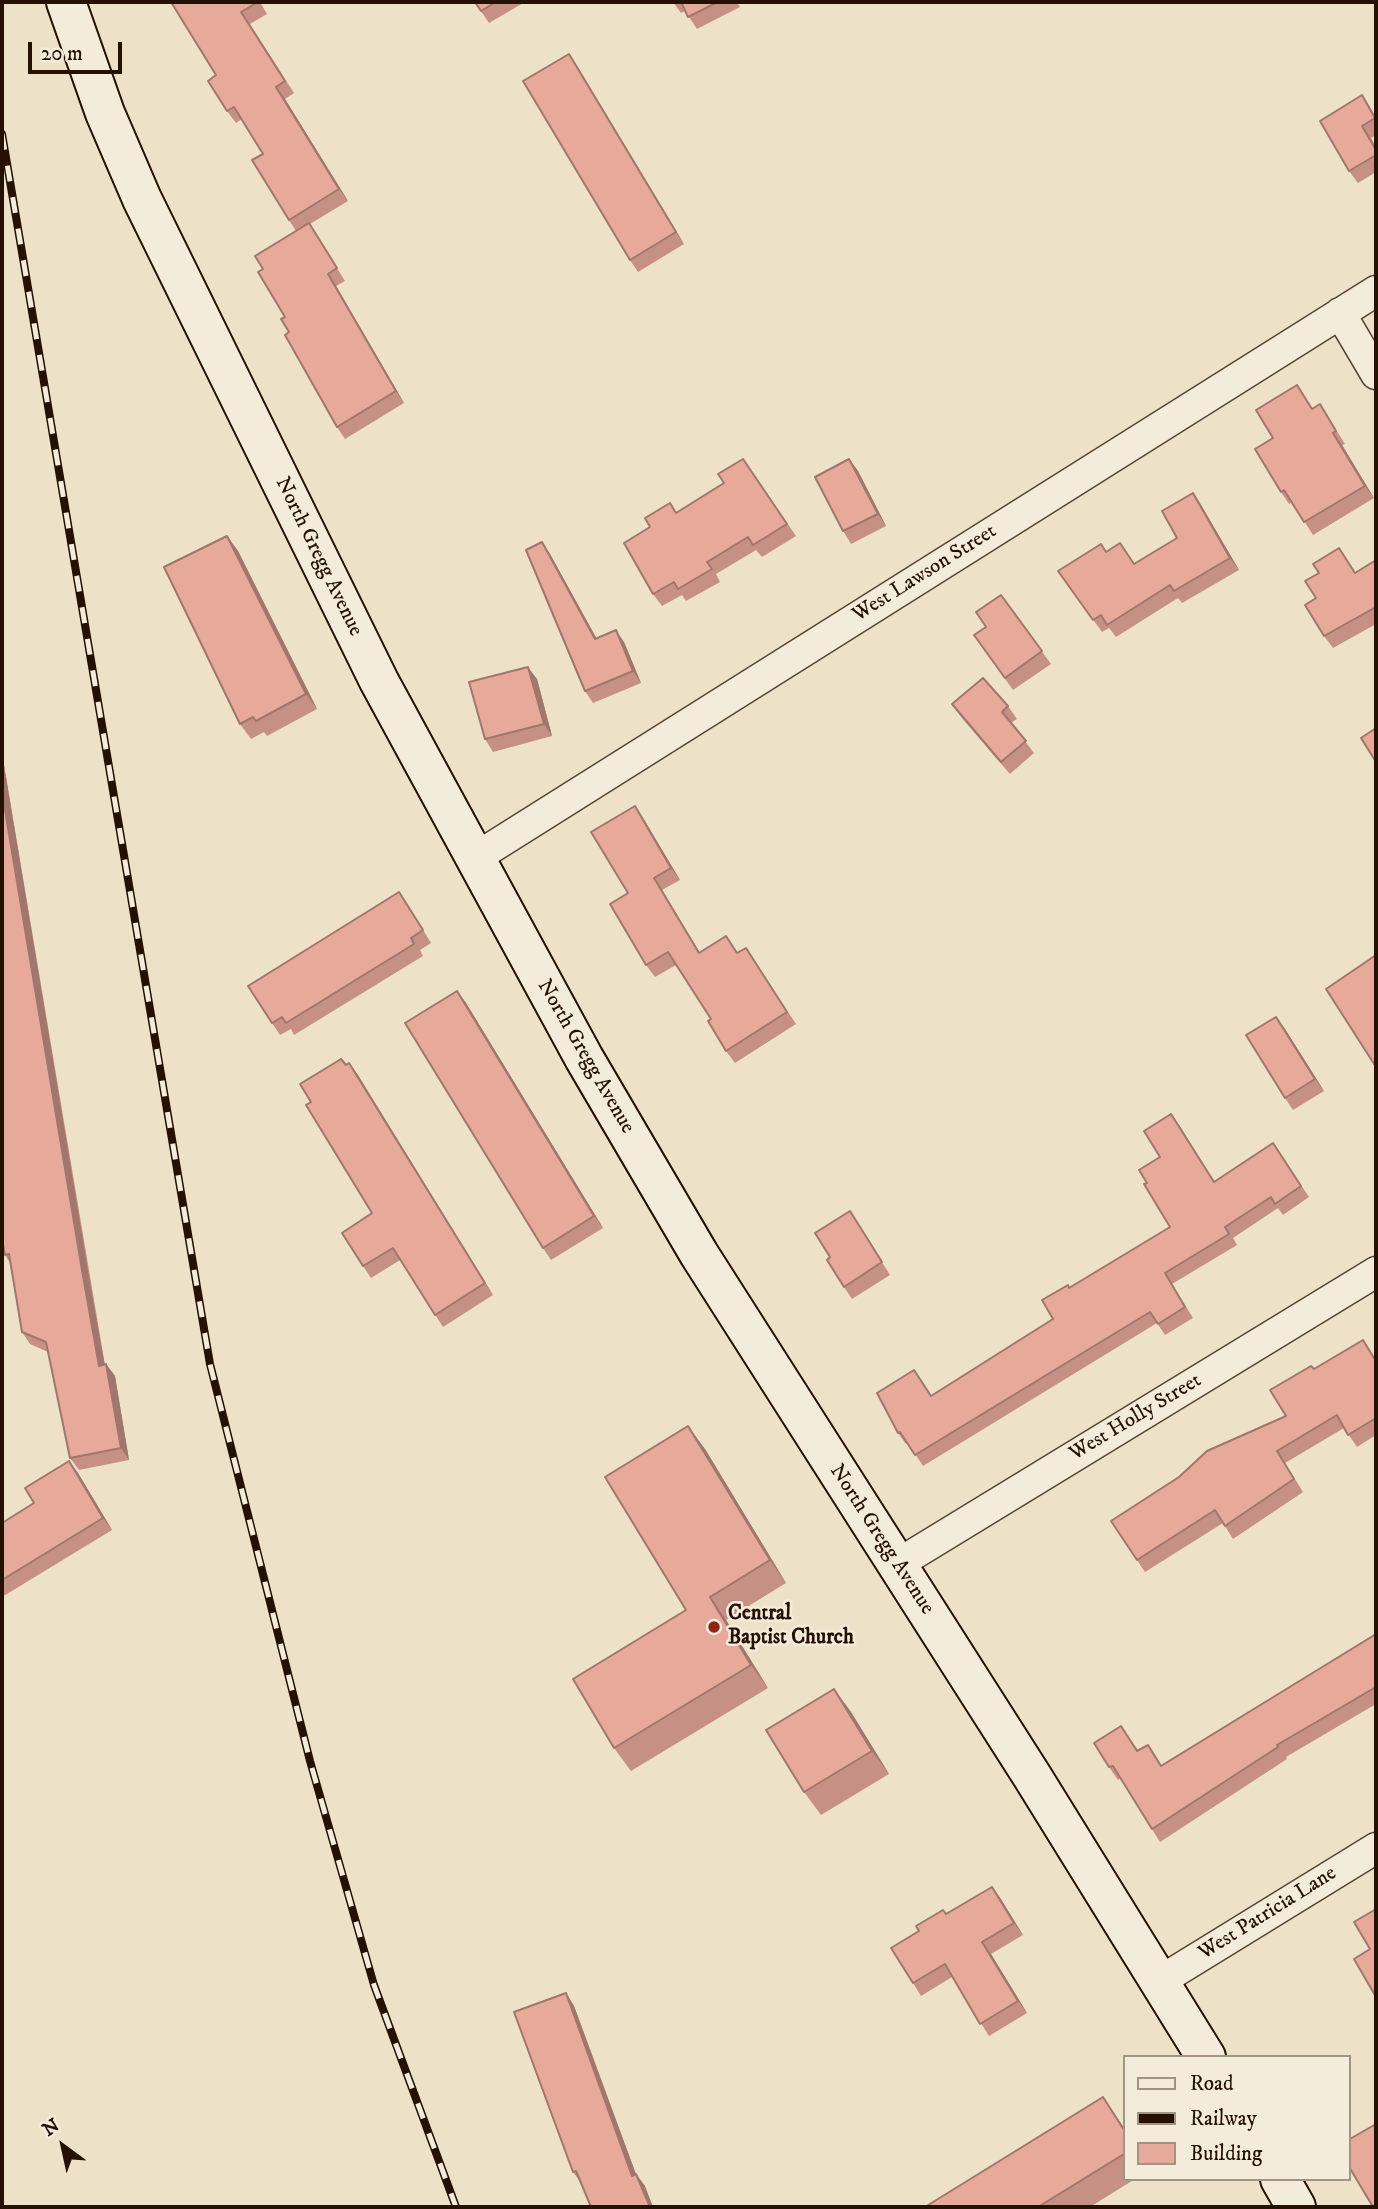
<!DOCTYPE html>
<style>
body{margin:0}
#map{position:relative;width:1378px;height:2209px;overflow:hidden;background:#ede2c8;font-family:"IM FELL DW Pica",serif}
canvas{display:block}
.frame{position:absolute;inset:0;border:4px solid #251101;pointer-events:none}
.legend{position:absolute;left:1123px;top:2055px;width:228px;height:126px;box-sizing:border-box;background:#f3ecdb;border:2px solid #a19484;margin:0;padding:9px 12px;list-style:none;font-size:21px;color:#251101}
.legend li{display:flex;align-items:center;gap:14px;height:35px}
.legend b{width:35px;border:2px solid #a19484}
.north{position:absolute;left:28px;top:2111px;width:70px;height:70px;-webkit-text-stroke:5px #f3ecdb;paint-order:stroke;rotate:327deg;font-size:19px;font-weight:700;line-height:28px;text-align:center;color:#251101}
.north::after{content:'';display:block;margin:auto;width:24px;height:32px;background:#251101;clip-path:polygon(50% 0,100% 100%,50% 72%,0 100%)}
.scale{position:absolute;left:28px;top:42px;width:94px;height:32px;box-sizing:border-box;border:4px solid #251101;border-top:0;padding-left:9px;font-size:21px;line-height:24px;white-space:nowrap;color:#251101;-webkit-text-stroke:5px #f3ecdb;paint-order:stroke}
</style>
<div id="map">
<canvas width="1378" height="2209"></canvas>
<div class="frame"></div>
<ul class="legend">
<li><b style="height:9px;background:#f3ecdb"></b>Road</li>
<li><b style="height:9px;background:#251101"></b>Railway</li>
<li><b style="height:19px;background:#e6a99a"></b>Building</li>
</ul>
<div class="north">N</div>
<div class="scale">20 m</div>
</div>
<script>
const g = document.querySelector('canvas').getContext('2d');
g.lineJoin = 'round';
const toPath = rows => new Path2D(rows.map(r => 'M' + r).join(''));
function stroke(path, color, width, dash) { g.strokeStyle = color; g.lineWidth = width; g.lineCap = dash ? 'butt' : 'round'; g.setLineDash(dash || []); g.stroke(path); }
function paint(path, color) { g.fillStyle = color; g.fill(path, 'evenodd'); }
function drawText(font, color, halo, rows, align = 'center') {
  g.font = font + ' "IM FELL DW Pica",serif'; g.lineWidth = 5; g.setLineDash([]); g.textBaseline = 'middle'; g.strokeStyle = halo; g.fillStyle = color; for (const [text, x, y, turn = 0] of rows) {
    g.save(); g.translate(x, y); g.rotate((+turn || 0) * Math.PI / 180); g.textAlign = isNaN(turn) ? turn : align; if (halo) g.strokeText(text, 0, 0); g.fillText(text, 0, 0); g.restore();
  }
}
const street = toPath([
 [1340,313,1376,374],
 [475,858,1376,291],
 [896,1565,1376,1272],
 [1160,1981,1376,1848]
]);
const secondary = toPath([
 [66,2,105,113,142,199,379,681,584,1058,699,1254,1032,1776,1206,2057],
 [1280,2179,1296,2207]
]);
const rail = toPath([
 [2,134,210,1364,310,1761,374,1985,456,2207]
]);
const wall = toPath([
 [172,2,260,2,267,14,250,24,294,93,285,99,348,201,310,224,345,281,336,286,404,403,345,439,337,427,289,332,285,317,263,269,296,231,289,220,263,154,242,119,236,123,227,111,216,75],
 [475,2,525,2,489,23],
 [673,2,737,2,740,7,697,29,685,11,681,13],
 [577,66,684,244,638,272,630,260],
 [1362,95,1376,117,1376,135,1371,138,1376,147,1376,172,1358,183,1349,171],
 [1297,385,1312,408,1328,417,1345,444,1342,445,1374,498,1313,535,1292,502,1289,504,1281,492,1273,438],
 [743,459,796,536,762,557,756,550,716,574,720,582,686,601,682,595,662,606,653,594,650,527,677,513,724,483],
 [849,459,858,471,886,526,851,544,843,531],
 [1193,493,1201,505,1239,570,1182,603,1178,598,1116,637,1109,628,1102,632,1058,571,1107,552,1134,564,1177,538],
 [227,536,238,551,317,709,267,736,264,732,251,739,240,724],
 [1339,548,1355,573,1376,560,1376,624,1333,648,1324,636,1316,598,1319,573],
 [550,554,596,638,624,642,641,683,593,703,585,691],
 [1001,595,1051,664,1013,690,974,635,986,627],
 [537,679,552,736,493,752,485,739],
 [952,704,1008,706,1017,719,1011,723,1034,753,1010,774,961,717],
 [2,753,105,1365,106,1364,115,1376,129,1460,79,1470,70,1458,48,1352,30,1344,22,1332,10,1263,5,1255,2,1247],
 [635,806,643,818,680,880,662,890,700,953,738,953,746,948,796,1024,735,1063,726,1051,711,1019,676,965,655,977,646,965,628,893],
 [408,905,431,943,420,950,423,956,294,1035,291,1029,280,1035,272,1023],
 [457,991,466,1003,603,1228,551,1260,543,1248],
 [1285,1029,1324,1091,1293,1110,1285,1098],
 [349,1063,493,1295,443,1327,400,1260,371,1278,363,1266,372,1213,311,1102,346,1065],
 [1179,1125,1214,1182,1273,1143,1309,1197,1283,1215,1278,1208,1233,1238,1237,1245,1172,1284,1193,1318,1165,1335,1157,1323,923,1466,908,1443,906,1444,898,1433,914,1370,931,1396,1053,1319,1069,1288,1170,1227,1147,1183],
 [850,1211,890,1275,852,1299,844,1287,830,1257],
 [1375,1357,1376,1357,1376,1435,1357,1447,1344,1428,1285,1463,1303,1492,1233,1539,1223,1523,1145,1572,1137,1560,1286,1416,1314,1369],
 [705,1449,786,1583,726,1620,768,1688,631,1771,614,1748,686,1610],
 [69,1461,78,1473,112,1530,2,1597,2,1523,34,1503],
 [1376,1634,1376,1704,1286,1757,1287,1759,1160,1842,1120,1778,1118,1780,1109,1767,1121,1726,1138,1750,1161,1765],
 [834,1689,851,1712,889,1774,821,1815,804,1792],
 [992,1887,1023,1935,991,1954,1027,2013,989,2036,952,1977,921,1996,913,1983,946,1914],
 [566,1993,574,2006,636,2174,645,2186,582,2184,573,2172],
 [1103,2097,1124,2128,1124,2179,1135,2179,1090,2207,925,2207]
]);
const shadedWall = toPath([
 [569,54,577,66,684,244,676,232],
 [276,87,285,99,348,201,339,189],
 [328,274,336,286,404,403,396,391],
 [1333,433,1342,445,1374,498,1365,486],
 [849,459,858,471,886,526,878,514],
 [1193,493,1201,505,1239,570,1230,558],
 [227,536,238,551,317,709,306,694],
 [542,542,550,554,603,650,595,639],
 [616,630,624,642,641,683,633,671],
 [528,667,537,679,552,736,544,724],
 [2,753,90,1283,107,1378,99,1366,82,1270,2,792],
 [635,806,643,818,680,880,671,868],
 [654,878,662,890,707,965,699,953],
 [457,991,466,1003,603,1228,594,1216],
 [1276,1017,1285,1029,1324,1091,1315,1079],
 [349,1063,358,1075,493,1295,485,1283],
 [1171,1114,1179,1125,1221,1193,1214,1182],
 [106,1364,115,1376,129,1460,121,1448],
 [688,1426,705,1449,786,1583,770,1560],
 [69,1461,78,1473,112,1530,103,1518],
 [710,1597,726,1620,768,1688,751,1665],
 [834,1689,851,1712,889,1774,872,1751],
 [992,1887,1001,1899,1023,1935,1014,1923],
 [982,1942,991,1954,1027,2013,1018,2001],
 [566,1993,574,2006,641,2188,632,2176],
 [1103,2097,1124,2128,1124,2130],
 [636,2174,645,2186,653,2207,650,2207]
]);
const building = toPath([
 [171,2,258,2,241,12,285,81,276,87,339,189,289,220,252,160,263,154,234,107,227,111,208,81,216,75,171,2],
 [475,2,496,2,481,11,475,2],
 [681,2,718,2,688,17,681,2],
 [569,54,676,232,630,260,523,81,569,54],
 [1362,95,1375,118,1362,126,1376,150,1376,155,1349,171,1320,121,1362,95],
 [309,223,337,268,328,274,396,391,337,427,285,335,289,332,281,319,285,317,258,272,263,269,255,256,309,223],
 [1297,385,1312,409,1320,404,1336,431,1333,433,1365,486,1304,522,1284,490,1281,492,1255,449,1273,438,1256,410,1297,385],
 [743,459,787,524,753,545,748,537,707,562,712,569,678,589,674,582,653,594,624,543,650,527,645,518,670,503,676,513,724,483,718,474,743,459],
 [849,459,878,514,843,531,815,477,849,459],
 [1193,493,1230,558,1174,591,1170,585,1107,625,1101,615,1093,620,1058,571,1101,544,1106,552,1120,543,1134,564,1177,538,1162,511,1193,493],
 [227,536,306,694,256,721,253,717,240,724,164,567,227,536],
 [542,542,595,639,616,630,633,671,585,691,526,550,542,542],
 [1339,548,1355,573,1376,560,1376,607,1324,636,1305,605,1316,598,1305,581,1319,573,1313,564,1339,548],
 [1001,595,1042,651,1005,678,974,635,986,627,976,612,1001,595],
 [528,667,544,724,485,739,469,682,528,667],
 [983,678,1008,706,1002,712,1026,741,1001,762,952,704,983,678],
 [1376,728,1376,762,1361,738,1376,728],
 [2,792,82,1270,99,1366,106,1364,121,1448,70,1458,46,1342,22,1332,9,1254,5,1255,2,1239,2,792],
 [635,806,671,868,654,878,699,953,726,936,737,953,746,948,787,1012,726,1051,708,1021,711,1019,668,952,646,965,610,904,628,893,591,832,635,806],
 [399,892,423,930,411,938,414,944,286,1023,282,1017,272,1023,248,986,399,892],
 [1376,955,1376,1067,1326,989,1376,955],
 [457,991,594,1216,543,1248,405,1023,457,991],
 [1276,1017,1315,1079,1285,1098,1246,1035,1276,1017],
 [341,1059,346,1065,349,1063,485,1283,435,1315,393,1248,363,1266,342,1233,372,1213,306,1105,311,1102,300,1084,341,1059],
 [1171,1114,1214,1182,1273,1143,1301,1186,1275,1204,1271,1197,1225,1227,1229,1234,1165,1273,1185,1307,1158,1324,1150,1312,915,1455,900,1432,898,1433,877,1393,914,1370,931,1396,1053,1319,1042,1300,1068,1285,1069,1288,1170,1227,1144,1184,1147,1183,1139,1170,1160,1157,1144,1131,1171,1114],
 [850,1211,882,1262,844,1287,827,1260,830,1257,815,1233,850,1211],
 [1363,1340,1374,1358,1376,1357,1376,1418,1348,1435,1337,1415,1277,1451,1294,1479,1225,1526,1215,1510,1137,1560,1111,1521,1179,1477,1207,1451,1286,1416,1270,1390,1311,1366,1314,1369,1363,1340],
 [688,1426,770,1560,710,1597,751,1665,614,1748,573,1679,686,1610,605,1477,688,1426],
 [69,1461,103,1518,2,1580,2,1523,34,1503,25,1488,69,1461],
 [1376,1634,1376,1687,1277,1745,1278,1747,1152,1829,1113,1766,1109,1767,1094,1743,1121,1726,1137,1751,1148,1745,1161,1766,1376,1634],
 [834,1689,872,1751,804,1792,766,1730,834,1689],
 [992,1887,1014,1923,982,1942,1018,2001,980,2024,945,1964,913,1983,891,1948,919,1931,916,1926,943,1910,946,1914,992,1887],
 [1376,1909,1376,1997,1354,1959,1370,1949,1354,1922,1376,1909],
 [566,1993,632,2176,636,2174,650,2207,591,2207,576,2171,573,2172,514,2012,566,1993],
 [1103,2097,1124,2130,1124,2154,1038,2207,925,2207,1103,2097],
 [1376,2124,1376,2207,1373,2207,1348,2165,1348,2140,1376,2124]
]);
const markers = [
 [714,1627,7,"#8f2418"]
];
const streetNames = [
 ["North Gregg Avenue",318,557,64],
 ["West Lawson Street",925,574,-32],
 ["North Gregg Avenue",585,1057,60],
 ["West Holly Street",1136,1418,-31],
 ["North Gregg Avenue",881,1540,57],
 ["West Patricia Lane",1268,1914,-32]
];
const poiNames = [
 ["Central",728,1615],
 ["Baptist Church",728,1639]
];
stroke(street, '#574533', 33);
stroke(secondary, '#251101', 42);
stroke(street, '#f3ecdb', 30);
stroke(secondary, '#f3ecdb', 38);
stroke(rail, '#251101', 8);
stroke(rail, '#f3ecdb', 5, [16]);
paint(wall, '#c69184');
paint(shadedWall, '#a1766c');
paint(building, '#e6a99a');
stroke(building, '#a1766c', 2);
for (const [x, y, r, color] of markers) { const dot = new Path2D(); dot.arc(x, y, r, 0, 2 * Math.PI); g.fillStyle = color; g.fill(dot); stroke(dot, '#f3ecdb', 2.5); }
drawText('21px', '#251101', '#f3ecdb', streetNames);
drawText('bold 21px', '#251101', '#f3ecdb', poiNames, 'left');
</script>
